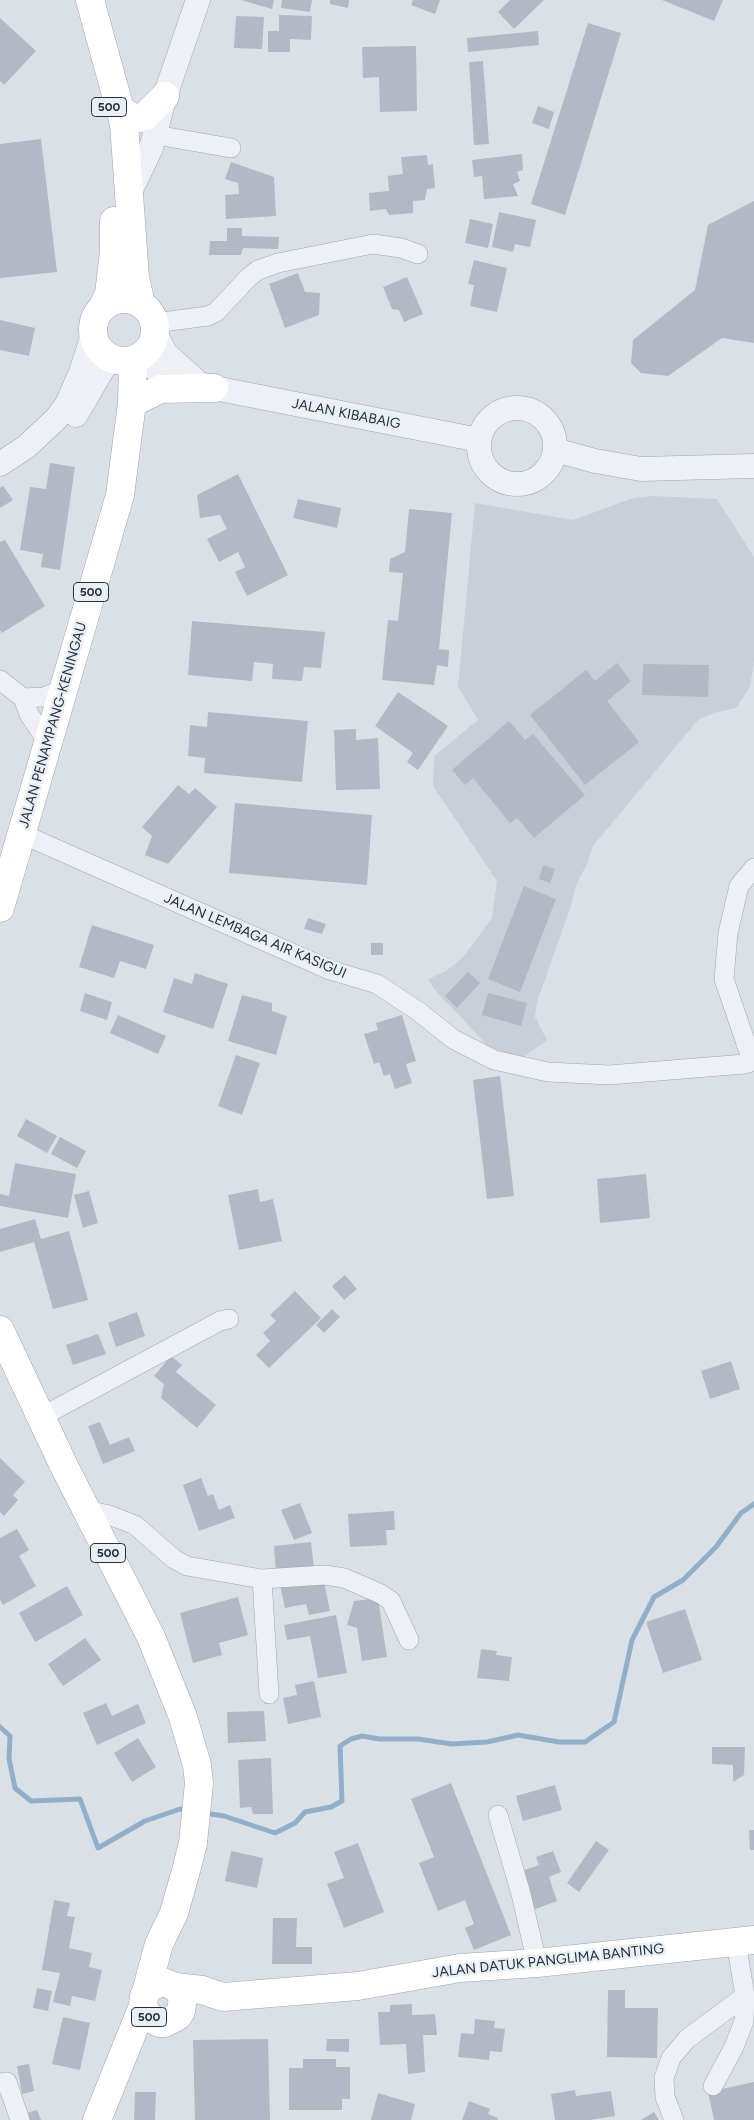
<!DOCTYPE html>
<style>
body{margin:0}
canvas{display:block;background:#dbe0e7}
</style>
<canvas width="754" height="2120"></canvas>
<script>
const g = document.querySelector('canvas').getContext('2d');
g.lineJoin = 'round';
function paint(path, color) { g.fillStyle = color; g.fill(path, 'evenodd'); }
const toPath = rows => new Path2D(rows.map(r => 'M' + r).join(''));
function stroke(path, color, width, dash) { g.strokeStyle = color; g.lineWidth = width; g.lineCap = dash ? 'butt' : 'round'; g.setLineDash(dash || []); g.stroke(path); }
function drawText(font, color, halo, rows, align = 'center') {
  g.font = font + ' Figtree,sans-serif'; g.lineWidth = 5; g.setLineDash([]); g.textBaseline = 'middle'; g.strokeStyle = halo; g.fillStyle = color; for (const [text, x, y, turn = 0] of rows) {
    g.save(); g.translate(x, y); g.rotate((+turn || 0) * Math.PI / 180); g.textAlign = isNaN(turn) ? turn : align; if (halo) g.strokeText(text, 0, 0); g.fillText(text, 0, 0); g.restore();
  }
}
const built = toPath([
 [652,496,717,499,754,557,754,661,750,687,736,708,714,713,698,720,593,846,587,864,576,885,571,906,537,1002,535,1017,547,1040,521,1059,488,1046,434,989,428,979,446,971,463,957,492,918,497,881,433,786,434,756,478,720,458,687,475,503,573,520,633,498]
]);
const stream = toPath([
 [0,1727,10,1736,9,1759,15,1788,31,1801,80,1799,98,1848,145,1821,180,1809,188,1811],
 [204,1813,224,1816,275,1833,295,1823,305,1812,331,1807,342,1801,340,1746,351,1739,362,1736,379,1739,418,1739,452,1744,487,1742,518,1735,559,1742,585,1742,614,1722,632,1640,654,1597,683,1580,716,1547,741,1513,754,1504]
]);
const building = toPath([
 [241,0,274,0,272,9],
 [282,0,312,0,310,12,281,8],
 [330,0,349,0,348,8,330,4],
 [413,0,440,0,435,14,411,5],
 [510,0,544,0,514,29,498,12],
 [662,0,723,0,714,21],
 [279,15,312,16,311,40,290,39,290,52,268,52,268,31,279,31],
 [236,16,264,17,262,49,234,48],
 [0,18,36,51,4,85,0,81],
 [588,23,621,33,565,215,531,204],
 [538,31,539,45,468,52,467,38],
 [416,46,417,111,380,112,379,77,363,78,362,47],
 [483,61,489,144,474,145,469,62],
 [538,106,554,112,549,129,532,123],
 [41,139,57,272,0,278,0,144],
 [522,154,523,170,517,172,520,181,513,184,518,196,484,199,482,176,474,177,472,160],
 [427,155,428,165,433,164,435,188,427,189,425,200,413,201,413,213,389,215,386,209,370,211,369,193,389,191,388,176,403,174,401,157],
 [231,162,274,177,276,216,226,219,225,195,239,194,238,183,225,179],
 [754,201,754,343,722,338,668,376,641,373,631,363,633,340,695,290,708,225],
 [499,212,536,220,530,247,515,244,513,252,492,247],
 [470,219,493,224,488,248,465,243],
 [227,228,242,228,242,236,279,237,278,249,243,248,241,255,209,255,210,241,227,241],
 [474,260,507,268,497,312,470,306,474,285,468,284],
 [298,273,305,292,320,293,319,315,285,328,269,284],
 [407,277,423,314,404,322,399,310,392,309,383,287],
 [0,320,35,328,29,356,0,350],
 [50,463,75,467,60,570,41,567,43,554,20,550,30,487,46,489],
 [238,474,288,575,247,596,235,572,245,567,238,552,219,562,207,539,227,529,220,515,200,518,197,495],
 [3,486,13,500,0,508,0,488],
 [298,499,341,508,337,528,293,518],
 [409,509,452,513,439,649,449,650,448,667,437,665,434,685,382,680,388,620,398,621,403,573,389,572,390,559,405,552],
 [5,540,45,606,2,633,0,630,0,542],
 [192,621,325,632,321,668,304,667,302,681,272,679,273,664,254,662,252,681,188,675],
 [617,663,631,681,607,701,639,742,585,785,530,715,586,670,595,681],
 [643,664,709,665,708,697,642,695],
 [398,692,448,726,418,770,407,762,413,753,375,726],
 [208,712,308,721,302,782,204,773,205,758,188,756,190,725,207,727],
 [509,721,525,740,533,734,585,795,534,838,517,818,510,823,473,778,465,785,452,770],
 [356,729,356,740,378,738,380,789,336,790,334,730],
 [178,785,189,794,195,788,217,807,168,864,145,855,152,836,142,827],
 [235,803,372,815,367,885,229,873],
 [543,865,555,869,550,883,539,879],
 [524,886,556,899,520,992,488,979],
 [308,918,326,924,322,934,304,929],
 [92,925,154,945,146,969,120,961,114,978,79,967],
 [371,943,383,943,383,955,371,955],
 [468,972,480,983,457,1008,445,996],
 [195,973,228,984,213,1029,163,1012,174,978,192,984],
 [85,993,112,1002,107,1020,80,1011],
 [488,993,527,1003,521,1026,482,1015],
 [242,995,272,1003,272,1011,287,1016,276,1055,228,1041],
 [118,1015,166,1036,158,1054,110,1033],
 [402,1015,416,1061,406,1064,412,1083,395,1089,390,1074,384,1076,379,1062,374,1064,364,1034,378,1030,376,1023],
 [236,1055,260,1063,242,1115,218,1106],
 [500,1076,514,1196,487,1199,473,1080],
 [26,1119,57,1136,47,1153,17,1136],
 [60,1137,86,1151,77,1168,51,1154],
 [15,1163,76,1174,68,1218,0,1206,0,1194,9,1196],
 [646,1174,650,1218,600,1223,597,1179],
 [258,1189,260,1202,273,1199,282,1241,239,1250,228,1195],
 [89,1191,98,1223,83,1228,74,1195],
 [35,1219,41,1239,69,1231,88,1300,53,1309,34,1242,0,1252,0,1229],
 [345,1275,357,1289,344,1300,332,1286],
 [295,1291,321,1318,269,1368,256,1355,270,1341,263,1333,276,1321,270,1315],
 [332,1309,340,1317,324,1333,316,1325],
 [137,1312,145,1336,116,1347,108,1323],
 [98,1334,106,1354,73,1365,66,1345],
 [171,1356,182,1365,176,1372,216,1405,197,1428,161,1398,164,1384,154,1376],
 [731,1361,740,1389,710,1399,701,1371],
 [100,1422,110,1445,129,1437,135,1451,103,1464,88,1426],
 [0,1458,25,1482,13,1495,18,1500,4,1516,0,1512],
 [201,1478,208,1496,213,1494,219,1510,230,1505,235,1518,199,1531,183,1485],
 [300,1503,312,1533,294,1540,281,1510],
 [394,1511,395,1530,386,1530,387,1545,350,1547,348,1514],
 [17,1529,29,1550,19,1556,36,1586,3,1605,0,1600,0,1538],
 [311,1542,314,1568,276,1572,274,1546],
 [323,1576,330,1611,309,1615,306,1604,285,1608,280,1585],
 [67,1586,83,1615,35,1642,19,1613],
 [238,1597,248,1635,219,1643,222,1655,193,1663,180,1613],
 [378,1598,387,1657,362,1661,357,1628,347,1625,354,1601],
 [685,1609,702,1660,663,1673,646,1622],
 [336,1615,347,1673,318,1678,310,1636,287,1640,284,1625],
 [85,1638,101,1660,63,1686,48,1664],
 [481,1649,497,1651,496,1655,512,1657,509,1681,477,1678],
 [314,1681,321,1717,288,1724,283,1698,297,1695,295,1685],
 [106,1703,112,1716,138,1704,146,1723,97,1745,83,1713],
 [264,1711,266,1741,228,1743,227,1712],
 [138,1738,156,1767,132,1782,114,1753],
 [712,1747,745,1747,744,1775,733,1782,733,1765,712,1764],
 [271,1758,273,1814,253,1814,251,1807,240,1808,238,1760],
 [451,1783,511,1935,474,1950,465,1928,474,1924,465,1900,438,1911,419,1863,434,1857,411,1799],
 [555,1785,562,1810,523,1821,516,1796],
 [749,1830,754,1830,754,1850,750,1850],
 [596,1841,609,1850,579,1892,567,1883],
 [358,1843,384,1912,344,1928,327,1884,344,1878,334,1852],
 [231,1851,263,1858,257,1888,225,1881],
 [553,1851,561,1872,549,1877,557,1901,530,1911,516,1873,539,1865,536,1857],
 [54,1900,70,1903,67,1916,75,1917,69,1948,92,1953,89,1967,102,1970,95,2001,72,1996,70,2006,53,2002,60,1973,42,1970],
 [273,1918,297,1918,296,1947,312,1947,312,1964,272,1964],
 [37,1988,52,1991,48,2011,33,2008],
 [608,1990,625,1990,625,2008,658,2008,657,2058,607,2057],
 [412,2004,412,2015,435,2014,437,2035,423,2035,425,2072,408,2074,406,2044,380,2045,378,2012,390,2012,390,2005],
 [63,2017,90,2023,80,2070,52,2064],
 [475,2019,495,2021,494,2028,505,2029,502,2052,490,2051,489,2060,458,2057,461,2033,474,2034],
 [268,2039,270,2120,195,2120,193,2040],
 [327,2039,349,2039,349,2052,326,2051],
 [303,2059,336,2059,336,2067,350,2067,350,2099,342,2099,342,2110,289,2110,289,2068,303,2068],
 [29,2064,34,2091,22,2094,17,2066],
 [754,2082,754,2120,714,2120,708,2092],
 [575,2090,576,2096,611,2091,615,2116,590,2120,555,2120,551,2094],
 [135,2092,156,2092,155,2120,134,2120],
 [378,2093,415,2104,411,2120,371,2120],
 [469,2101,490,2109,488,2114,498,2118,497,2120,462,2120],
 [37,2110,41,2120,30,2120,27,2113],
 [654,2112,659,2120,641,2120]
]);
const minor = toPath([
 [156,135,231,148],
 [155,323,208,316,216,312,249,277,258,270,278,263,373,244,401,248,418,254],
 [0,680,23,698,44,697,63,689],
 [23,698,29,714,48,743],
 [22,834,330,970,377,984,418,1011,453,1039,494,1060,548,1072,609,1075,745,1064,754,1061],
 [752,1061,724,979,728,933,739,886,754,868],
 [41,1417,220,1321,229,1319],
 [87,1510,109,1515,135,1525,174,1559,187,1566,262,1579,325,1575,344,1578,381,1594,391,1601,409,1640],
 [262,1579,269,1694],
 [498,1815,521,1894,537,1963],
 [0,2083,7,2082,20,2120],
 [713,2086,734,2047,744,2021,745,1996,736,1942],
 [674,2120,665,2097,664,2078,671,2058,687,2039,745,1996]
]);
const tertiary = toPath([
 [128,196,151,148,165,96,198,0],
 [155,332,165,353,194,379],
 [139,358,160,372,214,388,479,440],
 '479 446a38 38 0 1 1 76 0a38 38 0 1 1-76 0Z',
 [76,415,109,358],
 [555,450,595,461,641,469,754,466],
 [0,464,26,447,56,419,67,404,81,372,93,335]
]);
const primary = toPath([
 [90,0,124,124,135,278,141,304],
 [121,110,133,118,140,118,145,116,165,96],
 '93 330a31 31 0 1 1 62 0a31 31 0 1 1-62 0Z',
 [102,308,109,294,114,252,114,221],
 [132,403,160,389,214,388],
 [0,908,120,495,132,403,133,361],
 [0,1330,64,1466,151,1637,183,1717,197,1765,199,1783,193,1843,187,1867,174,1913,159,1944,146,1992],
 [176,1987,183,1998,181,2011,178,2016,165,2023,159,2023,149,2017,143,2006,144,1996,150,1987,163,1982,176,1987,202,1990,223,1997,358,1986,460,1968,537,1963,754,1940],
 [97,2120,143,2006]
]);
const shields = [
 [109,107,35],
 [91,592,35],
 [108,1553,35],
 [149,2017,35]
];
const shieldNames = [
 ["500",109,107],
 ["500",91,592],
 ["500",108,1553],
 ["500",149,2017]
];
const streetNames = [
 ["JALAN KIBABAIG",346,414,11],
 ["JALAN PENAMPANG-KENINGAU",53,725,-74],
 ["JALAN LEMBAGA AIR KASIGUI",255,936,23],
 ["JALAN DATUK PANGLIMA BANTING",548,1961,-6]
];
paint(built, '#c9cfd9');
stroke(stream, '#92afca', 5);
paint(building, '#b2b9c4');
stroke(minor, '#a0a7b1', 20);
stroke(tertiary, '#a0a7b1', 25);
stroke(primary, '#99a4b3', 29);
stroke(minor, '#eef0f5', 19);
stroke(tertiary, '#eef0f5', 24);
stroke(primary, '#fff', 28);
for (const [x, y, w] of shields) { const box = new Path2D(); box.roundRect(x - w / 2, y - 9.5, w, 19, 4); g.fillStyle = '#eaeff4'; g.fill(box); stroke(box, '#242e3e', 1); }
drawText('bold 12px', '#242e3e', null, shieldNames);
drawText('14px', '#242e3e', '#eaeff4', streetNames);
</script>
